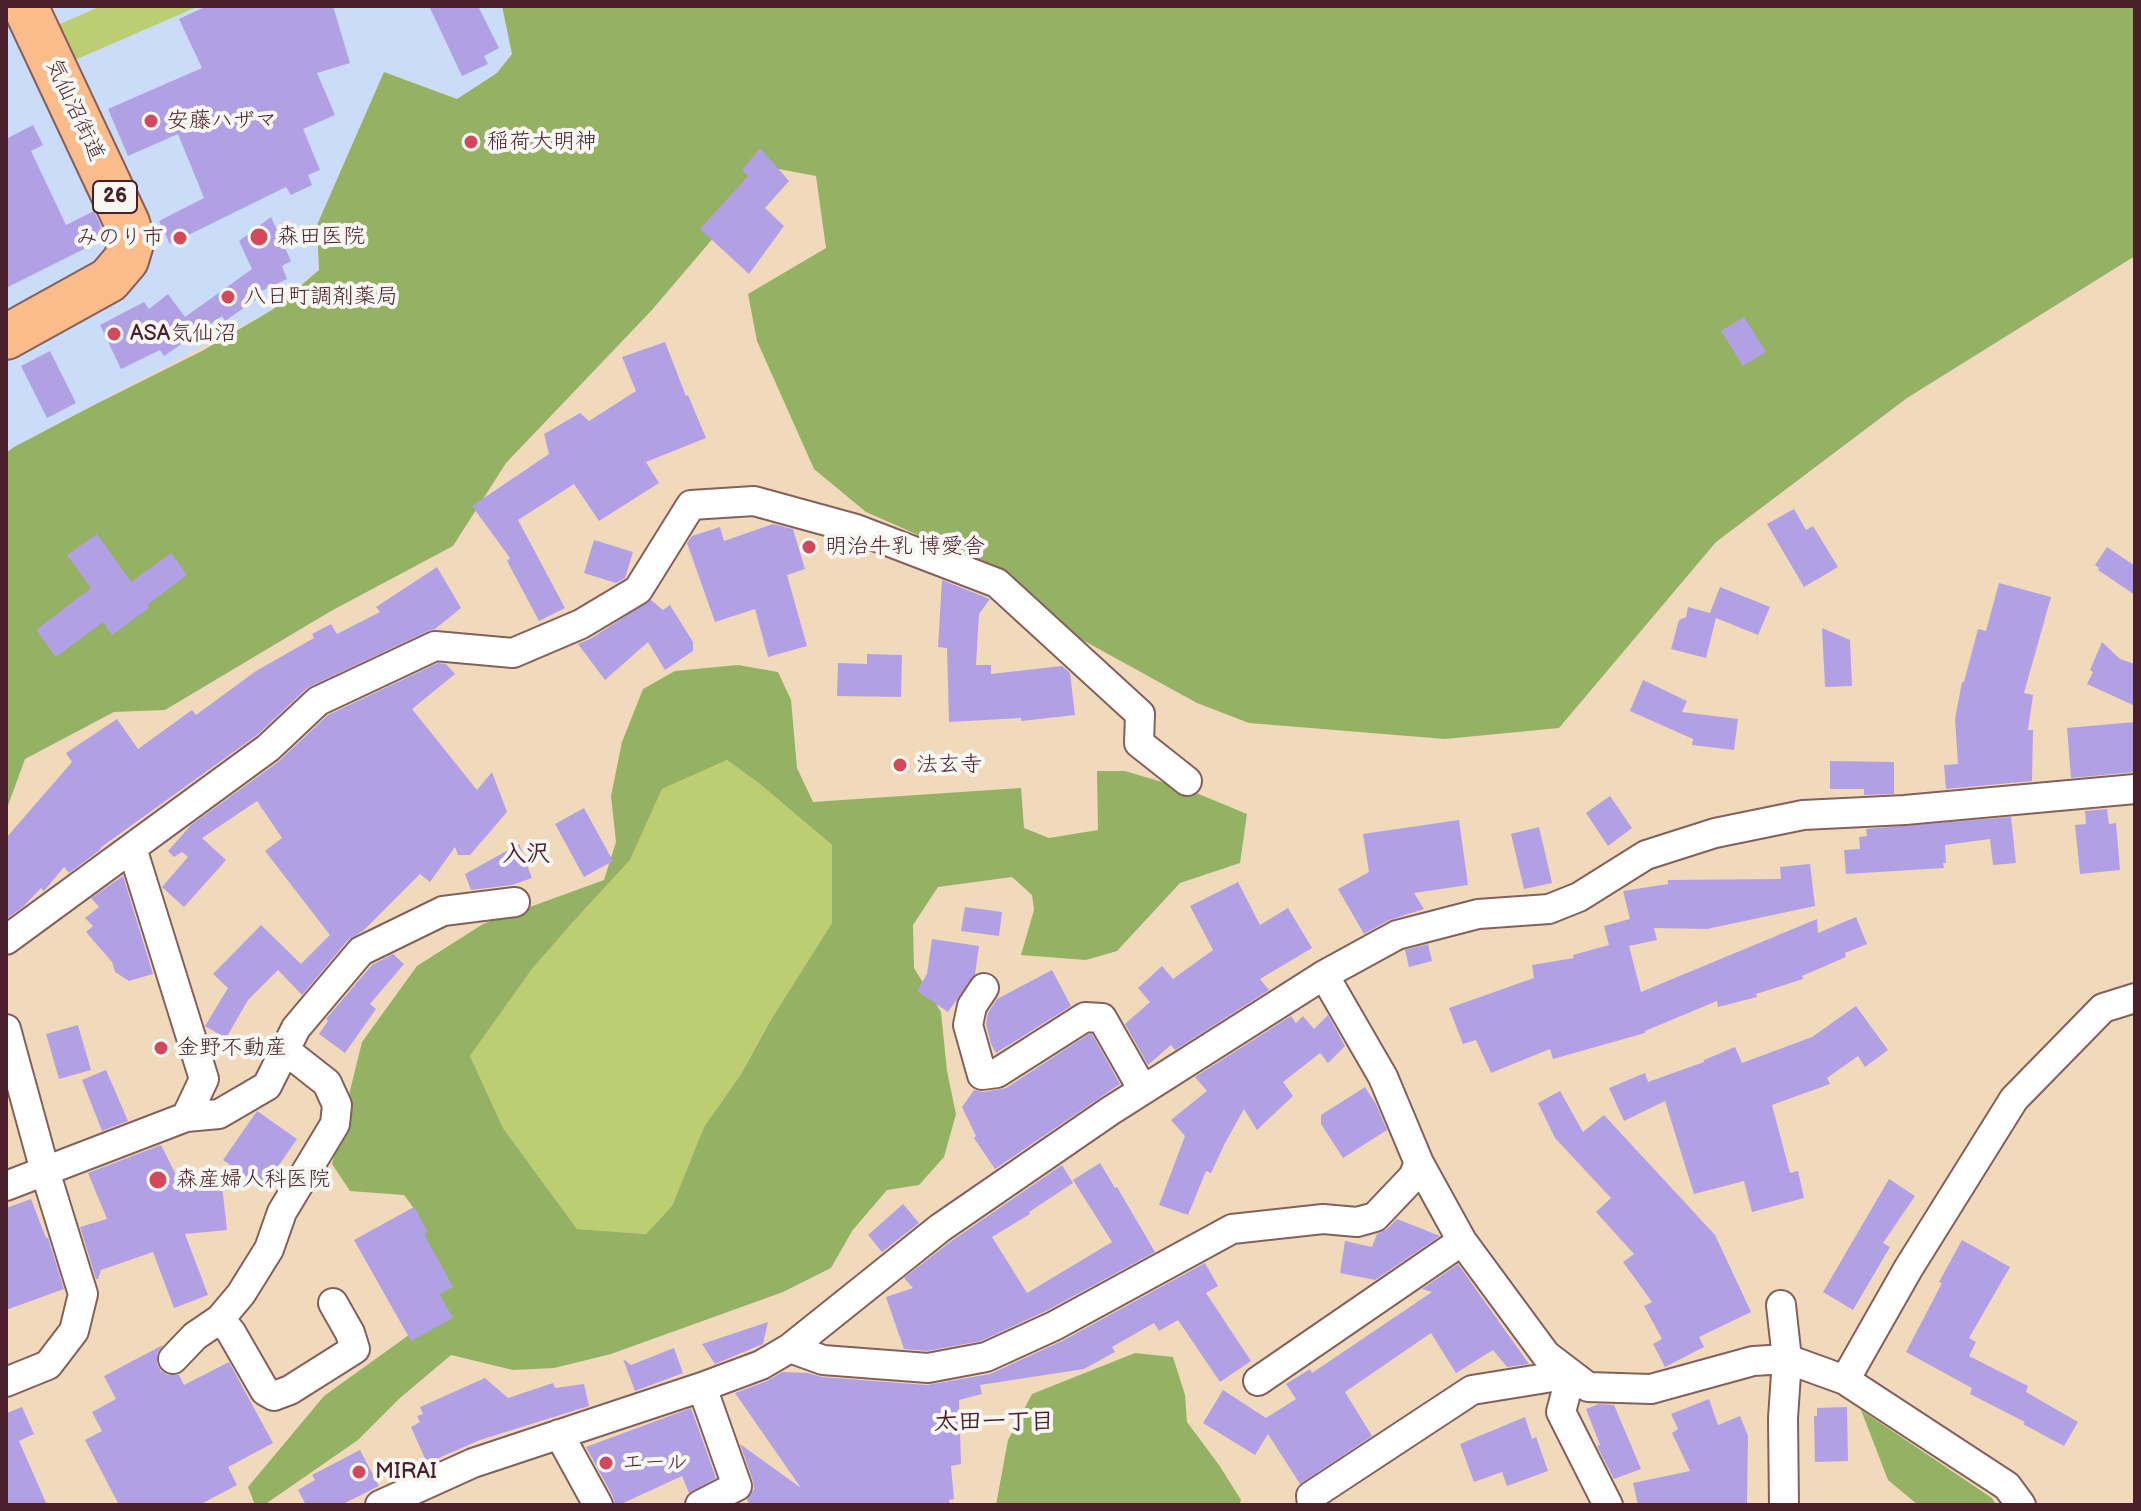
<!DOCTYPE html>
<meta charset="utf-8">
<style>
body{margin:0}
#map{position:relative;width:2141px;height:1511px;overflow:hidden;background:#f1dabb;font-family:"Balsamiq Sans",sans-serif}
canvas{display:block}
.frame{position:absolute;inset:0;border:8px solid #4a1f2b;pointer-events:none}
</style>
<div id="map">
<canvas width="2141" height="1511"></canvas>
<div class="frame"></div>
</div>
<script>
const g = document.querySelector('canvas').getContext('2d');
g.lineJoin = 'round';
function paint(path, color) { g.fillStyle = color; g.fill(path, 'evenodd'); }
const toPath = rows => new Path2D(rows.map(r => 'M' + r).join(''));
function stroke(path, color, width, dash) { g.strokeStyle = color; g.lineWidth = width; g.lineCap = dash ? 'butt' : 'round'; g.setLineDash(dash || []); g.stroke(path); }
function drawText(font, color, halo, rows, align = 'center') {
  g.font = font + ' "Balsamiq Sans","Klee One",sans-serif'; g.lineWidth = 8; g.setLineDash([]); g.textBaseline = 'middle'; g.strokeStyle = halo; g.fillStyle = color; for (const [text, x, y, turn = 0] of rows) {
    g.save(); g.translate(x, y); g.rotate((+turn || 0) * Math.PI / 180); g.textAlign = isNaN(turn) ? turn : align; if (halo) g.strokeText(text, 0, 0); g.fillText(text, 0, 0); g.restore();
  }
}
const built = toPath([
 [6,6,502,6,512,54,497,73,457,99,384,73,317,225,319,269,272,310,14,447,6,453]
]);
const green = toPath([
 [101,6,199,6,75,60,58,25],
 [727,760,760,784,832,845,832,923,772,1018,741,1074,704,1127,672,1206,646,1234,577,1229,503,1128,470,1056,532,969,573,922,630,860,662,789]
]);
const forest = toPath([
 [502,6,2135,6,2135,256,1907,398,1716,542,1559,728,1445,739,1249,723,1197,703,1068,632,959,553,866,512,814,469,757,341,748,294,826,248,816,176,773,168,651,311,506,463,453,546,331,611,165,710,114,712,25,759,6,811,6,453,14,447,96,404,202,351,272,310,319,270,317,225,384,72,457,99,497,73,512,54],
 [738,665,778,672,791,700,797,768,813,802,1021,788,1024,828,1049,838,1098,830,1097,771,1125,771,1189,790,1247,814,1240,863,1180,883,1117,951,1086,960,1021,955,1034,910,1032,895,1012,877,938,887,913,925,914,968,941,1012,947,1071,956,1114,944,1157,919,1185,887,1190,852,1231,831,1268,783,1292,611,1354,554,1368,513,1370,451,1355,400,1398,358,1440,264,1505,255,1505,248,1487,324,1396,420,1327,437,1278,418,1214,404,1195,350,1191,332,1164,362,1042,417,966,483,924,604,880,616,842,611,796,622,742,643,689,675,671],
 [727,760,760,784,832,845,832,923,772,1018,741,1074,704,1127,672,1206,646,1234,577,1229,503,1128,470,1056,532,969,573,922,630,860,662,789],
 [1135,1353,1173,1357,1185,1395,1187,1422,1219,1465,1241,1500,1239,1505,996,1505,1008,1440,1032,1394],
 [1861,1410,1992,1498,1996,1505,1918,1505,1888,1480]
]);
const building = toPath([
 [207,6,333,6,350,63,317,73,335,115,303,129,320,170,308,175,312,185,291,195,286,187,170,244,159,221,204,198,178,134,128,156,108,109,202,68,179,19],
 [429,6,478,6,499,48,484,56,488,64,462,76],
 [33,125,43,145,31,151,66,225,94,211,102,229,94,244,6,288,6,139],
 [760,148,789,181,765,208,784,226,749,274,700,229,748,176,742,170],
 [271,217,291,261,282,266,287,279,255,294,258,298,225,321,222,316,164,356,160,350,121,369,100,325,144,302,149,309,168,294,185,317,252,269,239,241],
 [1744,317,1766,352,1743,366,1721,331],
 [665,342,686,396,688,395,706,438,646,462,659,483,599,521,574,484,518,520,565,608,539,621,507,561,510,558,472,506,549,454,544,434,580,413,589,421,636,391,622,357],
 [50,351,76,403,47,418,21,366],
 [1794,509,1806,530,1813,526,1838,567,1804,587,1767,524],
 [773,524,793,529,805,569,787,575,807,646,768,657,755,609,715,622,687,543,692,536,720,527,724,541],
 [97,534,131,582,171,553,187,575,147,605,149,608,112,635,103,622,56,657,36,630,91,588,67,555],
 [594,540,633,552,625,578,616,583,584,573],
 [2107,547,2135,566,2135,595,2098,570,2099,568,2095,565],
 [437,567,461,608,435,629,428,631,307,688,257,735,100,848,101,849,69,873,64,867,44,891,41,888,23,907,6,919,6,838,72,762,66,753,117,719,138,749,192,710,196,715,256,671,314,638,312,634,331,624,337,634,380,612,376,607],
 [942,580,990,599,979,614,976,665,991,665,991,674,1062,666,1070,673,1075,715,1021,721,1021,718,949,722,947,648,938,647],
 [1999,583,2051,597,2024,693,2033,695,2028,730,2033,730,2032,781,1946,789,1944,765,1958,764,1955,719,1962,682,1964,682,1978,629,1986,631],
 [1720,587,1770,607,1758,635,1716,618,1706,658,1671,649,1679,620,1686,617,1688,607,1710,613],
 [651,600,663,610,670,605,693,642,693,651,665,670,648,642,605,680,578,644,590,639],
 [1822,628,1850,640,1852,686,1825,687],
 [2102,642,2120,659,2135,664,2135,706,2087,684,2093,672,2090,670],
 [867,654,902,655,901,697,837,696,838,663,867,664],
 [438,663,446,664,455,674,412,709,477,790,492,772,507,812,470,855,458,855,455,847,430,882,420,874,364,930,348,940,302,995,278,970,248,1000,226,1038,205,1026,228,988,213,974,261,925,301,964,330,935,265,851,282,838,257,801,202,838,226,860,184,907,162,887,188,857,182,852,174,857,168,851,191,825,278,762,328,715],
 [1643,680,1687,701,1682,712,1738,719,1734,750,1692,745,1693,739,1630,711],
 [2135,722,2135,772,2071,778,2067,728],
 [1830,761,1894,762,1894,794,1864,795,1864,789,1830,789],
 [1610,796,1632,828,1608,846,1586,813],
 [584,808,613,861,584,877,555,824],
 [2107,809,2109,824,2116,823,2120,870,2080,874,2075,825,2086,824,2085,811],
 [2011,817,2016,863,1993,865,1990,839,1945,845,1946,863,1943,863,1944,868,1846,874,1844,850,1860,849,1859,837,1867,836,1866,829],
 [1459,820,1468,885,1414,893,1424,909,1389,920,1364,934,1338,889,1369,872,1363,834],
 [1539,827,1552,883,1524,889,1511,834],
 [519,844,532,878,512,885,471,890,465,874],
 [1810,864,1815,906,1707,929,1654,928,1657,940,1629,946,1641,992,1817,919,1818,933,1856,917,1867,944,1845,953,1846,957,1802,976,1803,979,1756,994,1757,997,1718,1007,1717,1001,1645,1031,1645,1033,1553,1059,1550,1049,1491,1073,1476,1040,1463,1044,1449,1008,1534,978,1532,965,1574,958,1573,955,1609,945,1604,926,1630,919,1623,891,1668,884,1668,880,1781,879,1780,867],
 [123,876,153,974,129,981,115,972,112,962,86,932,93,926,85,918,99,907,91,898],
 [1238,882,1260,925,1288,908,1312,948,1260,979,1269,990,1175,1050,1171,1045,1148,1065,1125,1024,1150,1002,1138,988,1162,966,1173,979,1213,950,1190,906],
 [965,907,1002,912,999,936,961,931],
 [932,939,979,946,975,974,948,1012,917,991,927,974],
 [1428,944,1432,961,1409,967,1405,950],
 [393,954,404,964,370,1004,376,1009,345,1053,319,1034,328,1021,326,1019,372,965],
 [1052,970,1071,1006,996,1053,991,1044,986,1024,988,1013,997,999],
 [1856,1006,1888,1050,1865,1067,1858,1056,1827,1078,1830,1084,1772,1105,1790,1173,1798,1171,1804,1198,1752,1212,1744,1181,1694,1194,1665,1101,1624,1121,1609,1088,1645,1073,1648,1082,1704,1062,1704,1060,1735,1047,1742,1063,1812,1037],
 [1328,1015,1345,1046,1328,1063,1320,1053,1283,1082,1293,1096,1257,1130,1244,1109,1225,1143,1211,1173,1206,1171,1188,1215,1159,1205,1185,1136,1171,1120,1207,1091,1195,1077,1291,1016,1296,1023,1303,1016,1314,1029],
 [78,1025,91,1070,59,1079,46,1034],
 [1089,1034,1092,1034,1120,1084,995,1169,974,1138,976,1136,962,1107,974,1090,984,1092,1006,1088],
 [106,1070,128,1121,102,1131,82,1080],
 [1365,1087,1376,1104,1387,1130,1343,1158,1321,1124,1321,1115],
 [1560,1091,1583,1132,1604,1115,1715,1235,1751,1312,1699,1337,1704,1347,1665,1367,1653,1344,1662,1339,1644,1306,1652,1302,1623,1262,1634,1254,1596,1212,1611,1198,1555,1138,1538,1103],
 [257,1111,297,1139,263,1188,223,1160],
 [161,1145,179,1181,221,1177,227,1230,185,1234,208,1295,174,1308,153,1252,101,1270,98,1279,96,1279,80,1227,107,1219,88,1173],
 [1100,1163,1115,1188,1117,1187,1155,1252,1046,1311,981,1341,927,1351,904,1349,886,1297,913,1288,904,1278,950,1242,1062,1165,1073,1183,1029,1212,1030,1214,992,1237,1027,1293,1112,1242,1073,1180],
 [1889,1179,1915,1196,1883,1243,1890,1247,1853,1310,1823,1292],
 [31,1199,46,1238,48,1238,64,1289,6,1310,6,1208],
 [903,1204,919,1223,882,1252,868,1235],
 [414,1207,428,1232,424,1234,453,1287,439,1294,453,1318,411,1341,354,1240],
 [1397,1219,1440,1236,1375,1280,1340,1273,1345,1241,1372,1247,1377,1234,1387,1229],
 [1962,1240,2010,1267,1969,1338,1976,1342,1969,1356,2028,1386,2026,1392,2078,1422,2064,1446,2023,1424,2025,1422,1970,1394,1972,1388,1906,1352,1942,1283,1939,1282],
 [1205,1263,1218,1286,1206,1293,1251,1361,1220,1382,1178,1320,1159,1331,1154,1323,1112,1347,1115,1352,1084,1369,980,1385,982,1394,959,1400,961,1464,951,1466,954,1499,949,1500,950,1505,749,1505,747,1499,754,1489,753,1481,740,1444,801,1488,735,1393,767,1381,782,1372,808,1373,822,1377,927,1385,990,1374,1062,1341],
 [1458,1264,1529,1364,1507,1367,1493,1350,1456,1373,1431,1333,1345,1392,1372,1436,1300,1484,1268,1434,1255,1455,1203,1423,1223,1390,1266,1418,1296,1399,1286,1384,1310,1369,1312,1373,1432,1292,1422,1289],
 [768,1322,763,1344,715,1364,702,1344],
 [163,1345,157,1354,157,1364,161,1371,168,1375,179,1375,184,1385,229,1362,273,1443,228,1467,237,1485,199,1505,119,1505,85,1440,102,1431,92,1412,116,1399,104,1376],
 [674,1348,683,1373,635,1391,623,1359,631,1365],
 [485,1378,508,1398,553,1383,555,1388,584,1384,589,1406,480,1440,427,1463,411,1427,420,1422,417,1416,423,1414,420,1407],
 [1709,1399,1718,1425,1740,1416,1748,1436,1747,1505,1638,1505,1633,1483,1690,1471,1672,1433,1678,1429,1671,1414],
 [1599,1404,1614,1405,1641,1469,1614,1479,1597,1446,1600,1445,1586,1409],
 [22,1407,34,1434,19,1441,47,1505,6,1505,6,1412,7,1413],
 [1847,1407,1848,1461,1815,1462,1814,1416,1817,1416,1817,1408],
 [691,1408,716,1478,689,1493,682,1476,619,1505,615,1505,613,1497,586,1447],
 [1525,1417,1532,1439,1536,1437,1548,1471,1507,1486,1502,1472,1474,1482,1460,1444],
 [360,1450,379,1486,341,1505,306,1505,298,1490,315,1480,312,1475]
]);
const minor = toPath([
 [132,848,204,1079,186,1117],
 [6,940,268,748,318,701,435,646,513,653,581,624,638,590,691,505,754,501,856,529,997,583,1140,714,1139,743,1187,781],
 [1324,975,1383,1077,1419,1163,1462,1241,1546,1355,1588,1387,1651,1389,1753,1361,1787,1359,1845,1380,2007,1486,2021,1505],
 [984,988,972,1006,968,1025,982,1075,997,1073,1085,1017,1102,1018,1143,1090],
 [6,1029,45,1171,83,1294,74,1331,48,1365,6,1382],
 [6,1186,186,1117,219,1114,267,1086,296,1028,361,951,443,911,515,902],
 [1781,1305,1787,1359,1783,1418,1784,1505],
 [220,1319,231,1332,265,1391,274,1396,290,1390,355,1349,350,1333,333,1303],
 [790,1348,823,1360,928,1368,986,1357,1054,1326,1232,1229,1323,1219,1357,1222,1375,1217,1413,1177,1419,1163],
 [173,1359,195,1336,220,1319,241,1294,269,1249,282,1212,335,1124,337,1105,327,1083,285,1050],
 [1845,1380,1908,1269,2014,1099,2103,1008,2135,998],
 [1258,1381,1462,1241],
 [559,1434,598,1505],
 [380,1505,473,1463,702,1387,761,1365,790,1348,940,1228,1110,1111,1324,975,1397,935,1478,914,1549,909,1579,897,1646,855,1715,833,1803,815,1905,810,2135,789],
 [700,1505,737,1486,702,1387],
 [1312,1505,1311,1496,1472,1390,1571,1374,1561,1412,1608,1505]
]);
const primary = toPath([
 [6,337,109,280,126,260,132,240,127,223,25,6]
]);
const markers = [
 [151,121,8,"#d1495b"],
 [471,142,8,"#d1495b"],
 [259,237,10,"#d1495b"],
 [180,238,8,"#d1495b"],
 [228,297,8,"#d1495b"],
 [114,334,8,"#d1495b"],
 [809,547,8,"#d1495b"],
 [900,765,8,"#d1495b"],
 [161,1048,8,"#d1495b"],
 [158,1180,10,"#d1495b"],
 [606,1463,8,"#d1495b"],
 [359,1472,8,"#d1495b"]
];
const shields = [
 [115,197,44]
];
const shieldNames = [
 ["26",115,197]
];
const streetNames = [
 ["気仙沼街道",74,110,65]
];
const poiNames = [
 ["安藤ハザマ",167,121],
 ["稲荷大明神",487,142],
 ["森田医院",277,237],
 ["みのり市",164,238,"right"],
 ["八日町調剤薬局",244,297],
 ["ASA気仙沼",130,334],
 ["明治牛乳 博愛舎",825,547],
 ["法玄寺",916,765],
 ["金野不動産",177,1048],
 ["森産婦人科医院",176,1180],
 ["エール",622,1463],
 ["MIRAI",375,1472]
];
const neighbourhoodNames = [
 ["入沢",526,855],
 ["太田一丁目",994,1423]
];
paint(built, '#cbdcf9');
paint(green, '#bcce71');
paint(forest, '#95b163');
paint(building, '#b2a0e5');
stroke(minor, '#84605d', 32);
stroke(primary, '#84605d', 48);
stroke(minor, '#fff', 28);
stroke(primary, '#f9bc8a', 44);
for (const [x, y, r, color] of markers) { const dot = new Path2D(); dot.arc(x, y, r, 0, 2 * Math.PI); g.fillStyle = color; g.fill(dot); stroke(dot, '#f6f6f2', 3); }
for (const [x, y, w] of shields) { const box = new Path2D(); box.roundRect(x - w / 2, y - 16, w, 32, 6); g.fillStyle = '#f6f6f2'; g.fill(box); stroke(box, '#4a1f2b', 2); }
drawText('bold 20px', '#4a1f2b', null, shieldNames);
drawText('22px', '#4a1f2b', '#f6f6f2', streetNames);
drawText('22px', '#4a1f2b', '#f6f6f2', poiNames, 'left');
drawText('bold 24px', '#4a1f2b', '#f6f6f2', neighbourhoodNames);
</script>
